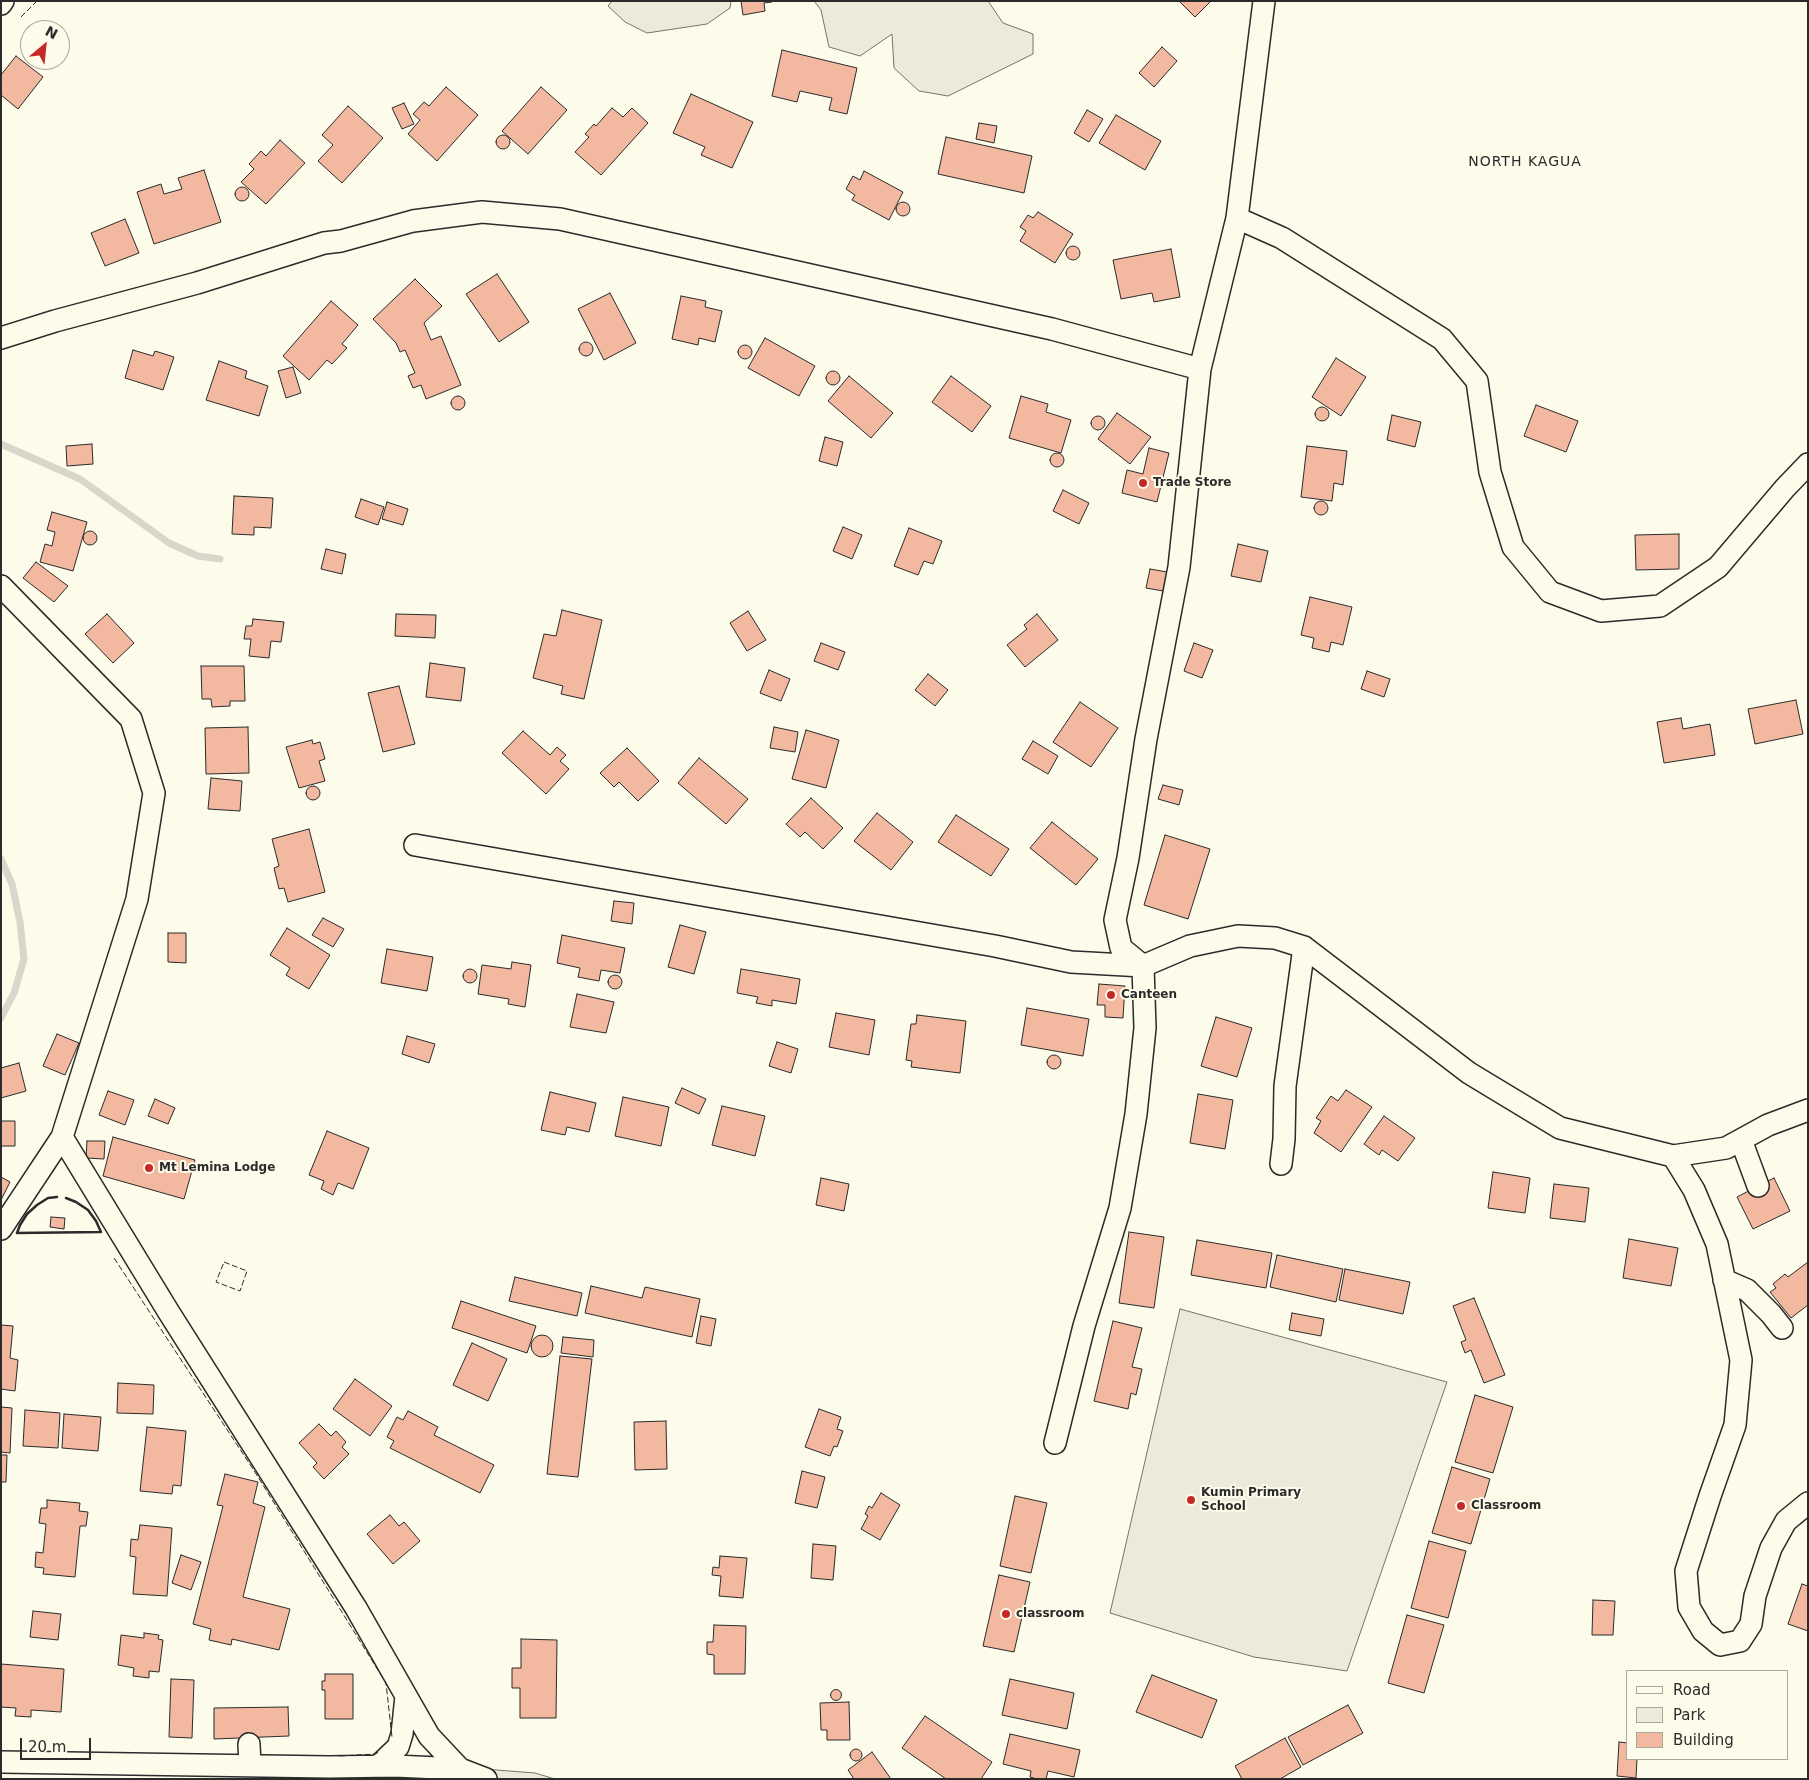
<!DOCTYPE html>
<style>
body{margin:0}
#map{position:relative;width:1809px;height:1780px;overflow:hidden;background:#fdfbea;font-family:"DejaVu Sans",sans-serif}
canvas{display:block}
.frame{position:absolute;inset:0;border:2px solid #2b2b2b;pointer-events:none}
.legend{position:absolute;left:1626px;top:1670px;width:162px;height:90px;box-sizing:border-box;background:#fdfbea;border:1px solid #a9a89e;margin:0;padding:6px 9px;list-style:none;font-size:15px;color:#2b2b2b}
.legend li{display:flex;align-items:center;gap:10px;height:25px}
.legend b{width:25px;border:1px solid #a9a89e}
.north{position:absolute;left:20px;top:20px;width:50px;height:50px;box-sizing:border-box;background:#fdfbea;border:1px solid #a9a89e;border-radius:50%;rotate:28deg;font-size:14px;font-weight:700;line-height:20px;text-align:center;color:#2b2b2b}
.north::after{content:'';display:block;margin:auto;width:18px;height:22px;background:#c62828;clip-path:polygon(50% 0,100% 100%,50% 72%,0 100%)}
.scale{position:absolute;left:20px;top:1738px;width:71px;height:22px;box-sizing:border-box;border:2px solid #2b2b2b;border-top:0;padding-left:6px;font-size:15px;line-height:18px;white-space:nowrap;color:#2b2b2b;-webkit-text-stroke:4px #fdfbea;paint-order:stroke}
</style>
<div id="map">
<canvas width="1809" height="1780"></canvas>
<div class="frame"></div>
<ul class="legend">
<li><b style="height:6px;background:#fdfbea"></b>Road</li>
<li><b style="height:14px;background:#ecebdb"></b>Park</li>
<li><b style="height:14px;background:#f2b8a0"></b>Building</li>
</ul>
<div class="north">N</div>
<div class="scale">20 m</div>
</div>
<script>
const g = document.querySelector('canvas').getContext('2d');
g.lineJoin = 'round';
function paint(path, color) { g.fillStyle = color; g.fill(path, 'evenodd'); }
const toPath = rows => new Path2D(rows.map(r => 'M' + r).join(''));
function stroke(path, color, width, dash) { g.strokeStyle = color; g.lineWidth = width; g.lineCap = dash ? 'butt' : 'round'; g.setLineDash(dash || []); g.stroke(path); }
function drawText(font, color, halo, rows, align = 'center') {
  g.font = font + ' "DejaVu Sans",sans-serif'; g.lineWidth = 4; g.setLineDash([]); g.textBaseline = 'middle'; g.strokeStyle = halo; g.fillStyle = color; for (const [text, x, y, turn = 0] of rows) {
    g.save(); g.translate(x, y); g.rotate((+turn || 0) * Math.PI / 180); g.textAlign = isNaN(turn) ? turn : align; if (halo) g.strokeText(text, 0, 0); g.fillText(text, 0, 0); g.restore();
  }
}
const green = toPath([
 [612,1,731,1,730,8,707,24,647,33,625,22,608,6,612,1],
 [814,1,988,1,1003,23,1033,34,1033,54,948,96,919,91,894,68,892,34,860,56,829,47,821,10,814,1],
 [1180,1309,1447,1382,1347,1671,1254,1657,1110,1613,1180,1309]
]);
const parking = toPath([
 [484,1769,535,1773,555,1779,486,1779,484,1769]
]);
const stream = toPath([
 [1,444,80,479,169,543,198,556,220,559],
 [1,859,12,884,20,922,24,959,14,993,1,1018]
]);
const building = toPath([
 [741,1,772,1,772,2,764,3,765,11,743,15,741,1],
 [1179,1,1211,1,1195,17,1179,1],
 [1162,47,1177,61,1154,87,1139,73,1162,47],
 [782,50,857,68,847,114,829,110,832,98,800,91,797,102,772,96,782,50],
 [16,56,43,77,18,109,1,95,1,75,16,56],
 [446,87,478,115,437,161,408,134,420,120,413,114,424,102,429,106,446,87],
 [541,87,567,110,528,154,502,131,541,87],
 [691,94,753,122,732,168,701,155,705,147,673,133,691,94],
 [404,103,414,124,402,129,392,108,404,103],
 [348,106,383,138,342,183,318,161,333,145,322,135,348,106],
 [612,108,623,117,632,108,648,123,601,175,575,152,589,137,585,134,594,124,596,126,612,108],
 [1087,110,1103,119,1089,142,1074,133,1087,110],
 [1116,115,1161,141,1145,170,1099,143,1116,115],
 [979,123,997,126,994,143,976,139,979,123],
 '496 142a7 7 0 1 1 14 0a7 7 0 1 1-14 0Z',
 [946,137,1032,156,1024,193,938,174,946,137],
 [280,140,305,163,266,204,241,182,254,169,249,164,261,151,266,156,280,140],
 [204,170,221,222,154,244,137,192,161,184,164,194,182,189,178,178,204,170],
 [864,171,903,192,889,220,852,200,855,195,846,189,853,176,860,180,864,171],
 '235 194a7 7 0 1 1 14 0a7 7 0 1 1-14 0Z',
 '896 209a7 7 0 1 1 14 0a7 7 0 1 1-14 0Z',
 [1038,212,1073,234,1055,263,1020,241,1026,231,1020,227,1028,215,1033,218,1038,212],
 [125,219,139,253,105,266,91,233,125,219],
 '1066 253a7 7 0 1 1 14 0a7 7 0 1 1-14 0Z',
 [1171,249,1180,297,1154,302,1152,293,1121,299,1113,260,1171,249],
 [497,274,529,322,499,342,466,294,497,274],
 [415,279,442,306,424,323,431,340,441,336,461,385,426,399,421,385,413,388,408,376,415,373,405,350,400,352,396,343,373,319,415,279],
 [610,293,636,343,604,360,578,309,610,293],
 [681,296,706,301,705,307,722,311,715,342,699,338,698,345,672,339,681,296],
 [331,301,358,325,342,344,347,348,332,364,327,360,309,380,283,356,331,301],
 [765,338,815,366,799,396,748,368,765,338],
 '579 349a7 7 0 1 1 14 0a7 7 0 1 1-14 0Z',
 '738 352a7 7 0 1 1 14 0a7 7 0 1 1-14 0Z',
 [133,350,153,356,155,351,174,357,163,390,125,378,133,350],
 [1336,358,1366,377,1341,416,1312,397,1336,358],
 [219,361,247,371,245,378,268,386,259,416,206,400,219,361],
 [293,367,301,393,286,398,278,371,293,367],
 '826 378a7 7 0 1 1 14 0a7 7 0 1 1-14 0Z',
 [849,376,893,413,871,438,828,401,849,376],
 [951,376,991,406,972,432,932,402,951,376],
 '451 403a7 7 0 1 1 14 0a7 7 0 1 1-14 0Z',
 [1021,396,1048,404,1046,412,1071,420,1061,453,1009,438,1021,396],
 [1536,405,1578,421,1566,452,1524,436,1536,405],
 '1315 414a7 7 0 1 1 14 0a7 7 0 1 1-14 0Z',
 [1117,413,1151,437,1130,464,1098,439,1117,413],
 [1392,415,1421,422,1415,447,1387,440,1392,415],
 '1091 423a7 7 0 1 1 14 0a7 7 0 1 1-14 0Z',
 [825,437,843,442,837,466,819,461,825,437],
 [92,444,93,464,67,466,66,446,92,444],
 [1307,446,1347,451,1343,485,1334,483,1332,501,1301,497,1307,446],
 [1149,448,1169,453,1157,502,1122,493,1127,470,1143,474,1149,448],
 '1050 460a7 7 0 1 1 14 0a7 7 0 1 1-14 0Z',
 [1063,490,1089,503,1079,524,1053,511,1063,490],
 [234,496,273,498,271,528,254,527,254,535,232,534,234,496],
 [361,499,384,507,378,525,355,517,361,499],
 '1314 508a7 7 0 1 1 14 0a7 7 0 1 1-14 0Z',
 [387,502,408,509,403,525,382,519,387,502],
 [52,512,87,522,73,571,40,562,45,544,52,546,55,532,47,530,52,512],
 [843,527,862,535,852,559,833,551,843,527],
 [909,528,942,541,933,564,924,561,918,575,894,566,909,528],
 '83 538a7 7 0 1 1 14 0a7 7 0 1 1-14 0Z',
 [1679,534,1679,569,1636,570,1635,535,1679,534],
 [1238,544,1268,551,1261,582,1231,576,1238,544],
 [326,549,346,554,342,574,321,569,326,549],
 [36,562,68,586,54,602,23,578,36,562],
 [1150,569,1167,572,1163,591,1146,588,1150,569],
 [1310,597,1352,607,1343,645,1331,642,1329,652,1312,648,1314,638,1301,635,1310,597],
 [562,610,602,620,584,699,561,694,563,686,533,678,544,634,556,636,562,610],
 [748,611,766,640,747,651,730,623,748,611],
 [107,614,134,643,113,663,85,634,107,614],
 [396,614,436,615,435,638,395,636,396,614],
 [1037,614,1058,640,1025,667,1007,645,1027,629,1024,625,1037,614],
 [253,619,284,622,281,642,271,641,269,658,249,656,251,639,244,639,246,626,252,626,253,619],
 [821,643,845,652,838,670,814,661,821,643],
 [1194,643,1213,650,1202,678,1184,671,1194,643],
 [430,663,465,668,461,701,426,697,430,663],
 [201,666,244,666,245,701,230,701,230,706,212,707,211,699,202,699,201,666],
 [769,670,790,679,781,701,760,693,769,670],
 [1367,671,1390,679,1384,697,1361,689,1367,671],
 [928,674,948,690,935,706,915,690,928,674],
 [399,686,415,744,383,752,368,693,399,686],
 [1796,700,1803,734,1755,744,1748,709,1796,700],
 [1080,702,1118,728,1091,767,1053,742,1080,702],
 [1681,718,1683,729,1710,724,1715,755,1664,763,1657,722,1681,718],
 [248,727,249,773,206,774,205,728,248,727],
 [774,727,798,732,795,752,770,748,774,727],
 [806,730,839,740,826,788,792,779,806,730],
 [523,731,550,755,557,747,566,755,560,761,569,769,546,794,502,753,523,731],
 [312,740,313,744,320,742,325,759,319,761,325,781,299,788,286,747,312,740],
 [1033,741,1058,756,1048,774,1022,759,1033,741],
 [627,748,659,781,638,801,619,782,614,787,600,773,627,748],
 [699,758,748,799,726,824,678,783,699,758],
 [211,778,242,781,240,811,208,809,211,778],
 [1163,785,1183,790,1179,805,1158,799,1163,785],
 '306 793a7 7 0 1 1 14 0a7 7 0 1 1-14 0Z',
 [811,798,843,828,823,849,805,832,800,837,786,824,811,798],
 [877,813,913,842,891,870,854,841,877,813],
 [956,815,1009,849,991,876,938,842,956,815],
 [1052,822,1098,859,1076,885,1030,848,1052,822],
 [309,829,325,892,288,902,284,888,279,889,274,868,279,866,272,839,309,829],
 [1165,835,1210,849,1188,919,1144,905,1165,835],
 [614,901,634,903,632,924,611,921,614,901],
 [323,918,344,929,333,947,312,935,323,918],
 [680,925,706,932,694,974,668,967,680,925],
 [287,928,330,955,309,989,286,975,290,968,270,955,287,928],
 [168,933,186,933,186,963,168,962,168,933],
 [562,935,625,948,620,973,601,970,599,981,578,977,580,968,557,963,562,935],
 [387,949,433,957,427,991,381,983,387,949],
 [512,962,531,965,525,1007,508,1004,509,999,478,994,482,965,511,969,512,962],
 '463 976a7 7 0 1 1 14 0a7 7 0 1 1-14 0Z',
 [741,969,800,979,796,1004,772,1000,772,1006,756,1003,758,997,737,993,741,969],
 '608 982a7 7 0 1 1 14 0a7 7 0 1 1-14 0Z',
 [1099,984,1125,986,1123,1018,1105,1017,1105,1005,1097,1005,1099,984],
 [577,994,614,1002,606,1033,570,1027,577,994],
 [1027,1008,1089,1019,1083,1056,1021,1045,1027,1008],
 [836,1013,875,1020,869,1055,829,1047,836,1013],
 [917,1015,966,1021,960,1073,911,1067,912,1061,906,1060,911,1024,916,1024,917,1015],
 [1216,1017,1252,1028,1237,1077,1201,1066,1216,1017],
 [57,1034,79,1043,65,1075,43,1066,57,1034],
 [407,1036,435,1044,429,1063,402,1054,407,1036],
 [777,1042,798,1049,791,1073,769,1066,777,1042],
 '1047 1062a7 7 0 1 1 14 0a7 7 0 1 1-14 0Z',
 [19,1063,26,1091,1,1098,1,1068,19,1063],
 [682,1088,706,1099,699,1114,675,1103,682,1088],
 [1346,1090,1372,1107,1341,1152,1314,1133,1321,1121,1316,1118,1331,1096,1338,1101,1346,1090],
 [108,1091,134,1100,125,1125,99,1115,108,1091],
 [550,1092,596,1103,589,1132,567,1127,565,1135,541,1130,550,1092],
 [1198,1094,1233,1100,1225,1149,1190,1143,1198,1094],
 [623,1097,669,1107,661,1146,615,1136,623,1097],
 [155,1099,175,1108,168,1124,148,1116,155,1099],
 [722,1106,765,1116,755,1156,712,1145,722,1106],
 [1384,1116,1415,1138,1398,1161,1382,1150,1379,1155,1364,1144,1384,1116],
 [1,1121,15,1121,15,1146,1,1146,1,1121],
 [327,1131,369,1148,353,1189,338,1183,333,1195,321,1189,324,1181,309,1175,327,1131],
 [113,1137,195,1160,184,1199,103,1176,113,1137],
 [87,1141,105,1141,104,1159,86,1158,87,1141],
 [1493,1172,1530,1178,1525,1213,1488,1208,1493,1172],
 [1,1177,10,1182,1,1200,1,1177],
 [821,1178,849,1184,844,1211,816,1205,821,1178],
 [1774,1178,1790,1211,1753,1229,1737,1197,1774,1178],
 [1554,1184,1589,1188,1585,1222,1550,1218,1554,1184],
 [51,1217,65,1218,64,1229,50,1227,51,1217],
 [1129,1232,1164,1237,1154,1308,1119,1303,1129,1232],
 [1629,1239,1678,1248,1671,1286,1623,1278,1629,1239],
 [1197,1240,1272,1253,1266,1288,1191,1275,1197,1240],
 [1277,1255,1343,1269,1336,1302,1270,1287,1277,1255],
 [1808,1262,1808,1305,1791,1318,1770,1292,1776,1288,1773,1284,1785,1274,1788,1277,1808,1262],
 [1345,1269,1410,1282,1403,1314,1339,1300,1345,1269],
 [515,1277,582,1293,577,1316,509,1301,515,1277],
 [591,1286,642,1298,645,1287,700,1299,692,1337,585,1313,591,1286],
 [1474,1298,1505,1375,1484,1383,1471,1350,1465,1353,1461,1342,1466,1340,1453,1306,1474,1298],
 [461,1301,536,1326,527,1353,452,1328,461,1301],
 [1292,1313,1324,1319,1321,1336,1289,1330,1292,1313],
 [701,1316,716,1319,711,1346,696,1343,701,1316],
 [1113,1321,1142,1328,1132,1367,1142,1369,1136,1395,1131,1393,1128,1409,1094,1401,1113,1321],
 [1,1325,13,1326,10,1358,18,1360,15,1391,1,1389,1,1325],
 '531 1346a11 11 0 1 1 22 0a11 11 0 1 1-22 0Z',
 [563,1337,594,1340,593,1357,561,1353,563,1337],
 [472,1343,507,1359,488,1401,453,1385,472,1343],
 [560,1356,592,1359,578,1477,547,1474,560,1356],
 [355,1379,392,1406,370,1436,333,1409,355,1379],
 [118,1383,154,1385,153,1414,117,1413,118,1383],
 [1475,1395,1513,1407,1493,1473,1455,1462,1475,1395],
 [1,1407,12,1408,10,1453,1,1452,1,1407],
 [819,1409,841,1417,837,1429,843,1431,837,1447,834,1446,830,1456,805,1447,819,1409],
 [25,1410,60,1413,58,1448,23,1446,25,1410],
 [408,1411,438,1427,434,1435,494,1465,480,1493,390,1448,394,1441,387,1437,397,1417,403,1420,408,1411],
 [64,1414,101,1417,98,1451,62,1448,64,1414],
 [666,1421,667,1469,635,1470,634,1422,666,1421],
 [319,1424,331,1436,336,1431,346,1442,342,1447,349,1454,324,1479,313,1467,317,1463,299,1443,319,1424],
 [147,1427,186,1431,181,1486,173,1485,172,1494,140,1491,147,1427],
 [1,1455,7,1455,6,1482,1,1482,1,1455],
 [1452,1467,1490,1479,1471,1544,1432,1533,1452,1467],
 [802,1471,825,1477,817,1508,795,1503,802,1471],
 [225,1474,258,1482,253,1503,265,1507,243,1597,290,1609,279,1650,232,1639,231,1645,209,1640,211,1629,193,1624,223,1506,217,1505,225,1474],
 [881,1493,900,1505,880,1540,861,1529,868,1516,865,1514,869,1506,872,1508,881,1493],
 [1015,1496,1047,1503,1031,1573,1000,1566,1015,1496],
 [47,1500,80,1503,79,1511,88,1512,86,1526,80,1526,75,1577,43,1574,44,1568,35,1567,36,1552,43,1553,46,1524,39,1523,41,1508,47,1508,47,1500],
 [390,1515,399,1526,404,1522,420,1541,393,1564,367,1534,390,1515],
 [140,1525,172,1528,167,1596,133,1594,136,1557,130,1556,131,1539,138,1540,140,1525],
 [1429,1541,1466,1551,1448,1618,1411,1608,1429,1541],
 [813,1544,836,1546,833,1580,811,1578,813,1544],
 [181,1555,201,1562,191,1590,172,1583,181,1555],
 [720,1556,747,1558,743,1598,719,1596,721,1576,712,1575,713,1567,719,1568,720,1556],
 [999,1575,1030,1582,1014,1652,983,1646,999,1575],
 [1802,1584,1808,1586,1808,1631,1788,1624,1802,1584],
 [1593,1600,1615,1601,1613,1635,1592,1635,1593,1600],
 [33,1611,61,1614,58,1640,30,1637,33,1611],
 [1407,1615,1444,1625,1424,1693,1388,1683,1407,1615],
 [714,1625,746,1626,745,1674,714,1674,714,1655,707,1654,707,1642,713,1642,714,1625],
 [144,1633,159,1635,158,1639,163,1640,159,1672,149,1671,149,1678,133,1676,134,1668,118,1665,121,1635,144,1638,144,1633],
 [521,1639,557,1640,556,1718,520,1718,520,1688,512,1688,512,1668,521,1668,521,1639],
 [1,1664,64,1669,61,1712,31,1710,31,1717,15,1716,16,1708,1,1707,1,1664],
 [325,1674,353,1674,353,1719,325,1719,325,1690,322,1690,322,1681,325,1681,325,1674],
 [1152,1675,1217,1700,1202,1738,1136,1712,1152,1675],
 [171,1679,194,1680,192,1738,169,1737,171,1679],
 [1010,1679,1074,1693,1067,1729,1002,1715,1010,1679],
 '830.5 1695a5.5 5.5 0 1 1 11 0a5.5 5.5 0 1 1-11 0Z',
 [849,1702,850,1740,827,1740,827,1730,821,1730,820,1703,849,1702],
 [1348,1705,1363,1733,1303,1765,1288,1737,1348,1705],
 [288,1707,289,1736,214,1739,214,1708,288,1707],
 [925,1716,992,1762,981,1779,946,1779,902,1748,925,1716],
 [1010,1734,1080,1750,1074,1777,1048,1771,1046,1779,1037,1779,1030,1777,1031,1771,1003,1764,1010,1734],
 [1285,1738,1301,1767,1280,1779,1242,1779,1235,1766,1285,1738],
 [1619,1742,1628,1743,1628,1759,1637,1759,1636,1778,1617,1776,1619,1742],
 '850 1755a6 6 0 1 1 12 0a6 6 0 1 1-12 0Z',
 [872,1752,891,1779,854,1779,848,1770,872,1752]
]);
const minor = toPath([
 [1,4,3,1],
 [1237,218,1282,238,1442,339,1477,381,1490,472,1513,547,1550,592,1601,611,1660,606,1718,567,1785,488,1808,464],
 [1,338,55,321,197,283,324,243,341,241,413,221,482,212,560,219,1052,329,1200,369],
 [1,586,131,719,154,793,137,899,62,1137,1,1229],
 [415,845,995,946,1071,962,1143,966,1190,946,1238,936,1275,938,1304,947,1469,1073,1560,1128,1673,1156,1694,1190,1717,1244,1741,1360,1735,1425,1710,1496,1686,1571,1689,1607,1703,1631,1720,1645,1740,1641,1751,1624,1755,1596,1771,1548,1786,1521,1808,1503],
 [62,1137,168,1311,356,1608,429,1736,460,1769],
 [1741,1140,1758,1186],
 [1673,1156,1726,1148,1768,1125,1808,1110],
 [1281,1164,1284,1139,1285,1086,1304,947],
 [1724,1280,1747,1290,1771,1314,1782,1328],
 [1055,1443,1084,1326,1120,1208,1136,1114,1145,1028,1143,966,1121,948,1115,920,1128,858,1146,739,1179,567,1200,369,1237,218,1264,1],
 [249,1744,250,1766],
 [1,1762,329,1767,395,1766,460,1769,486,1779],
 [378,1766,398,1747,402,1734,406,1696]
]);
const fence = toPath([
 [21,17,37,1],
 [57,1197,48,1198,37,1205,27,1214,20,1225,17,1233,101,1232,96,1221,88,1210,76,1202,66,1198],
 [114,1258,253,1469,386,1683,392,1737],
 [224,1262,247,1271,240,1291,216,1282,224,1262],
 [339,1756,376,1754,378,1752]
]);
const wall = toPath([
 [57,1197,48,1198,37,1205,27,1214,20,1225,17,1233,101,1232,96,1221,88,1210,76,1202,66,1198]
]);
const markers = [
 [1143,483,5,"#c62828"],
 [1111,995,5,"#c62828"],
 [149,1168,5,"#c62828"],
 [1191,1500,5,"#c62828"],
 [1461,1506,5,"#c62828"],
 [1006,1614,5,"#c62828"]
];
const poiNames = [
 ["Trade Store",1153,483],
 ["Canteen",1121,995],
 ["Mt Lemina Lodge",159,1168],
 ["Kumin Primary",1201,1493],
 ["School",1201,1507],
 ["Classroom",1471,1506],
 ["classroom",1016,1614]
];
const neighbourhoodNames = [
 ["NORTH KAGUA",1525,162]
];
paint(green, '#ecebdb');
stroke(green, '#74746e', 1);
paint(parking, '#eceadb');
stroke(parking, '#74746e', 1);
stroke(stream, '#d8d7c9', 7);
paint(building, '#f2b8a0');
stroke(building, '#2b2b2b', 1);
stroke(minor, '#2b2b2b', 24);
stroke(minor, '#fdfbea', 21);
stroke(fence, '#2b2b2b', 1, [6, 2.5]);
stroke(wall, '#2b2b2b', 2.5);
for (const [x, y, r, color] of markers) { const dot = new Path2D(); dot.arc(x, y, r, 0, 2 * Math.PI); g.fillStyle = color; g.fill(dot); stroke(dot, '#fdfbea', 2); }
drawText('bold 12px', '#2b2b2b', '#fdfbea', poiNames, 'left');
g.letterSpacing = '1px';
drawText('14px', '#2b2b2b', '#fdfbea', neighbourhoodNames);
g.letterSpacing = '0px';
</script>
